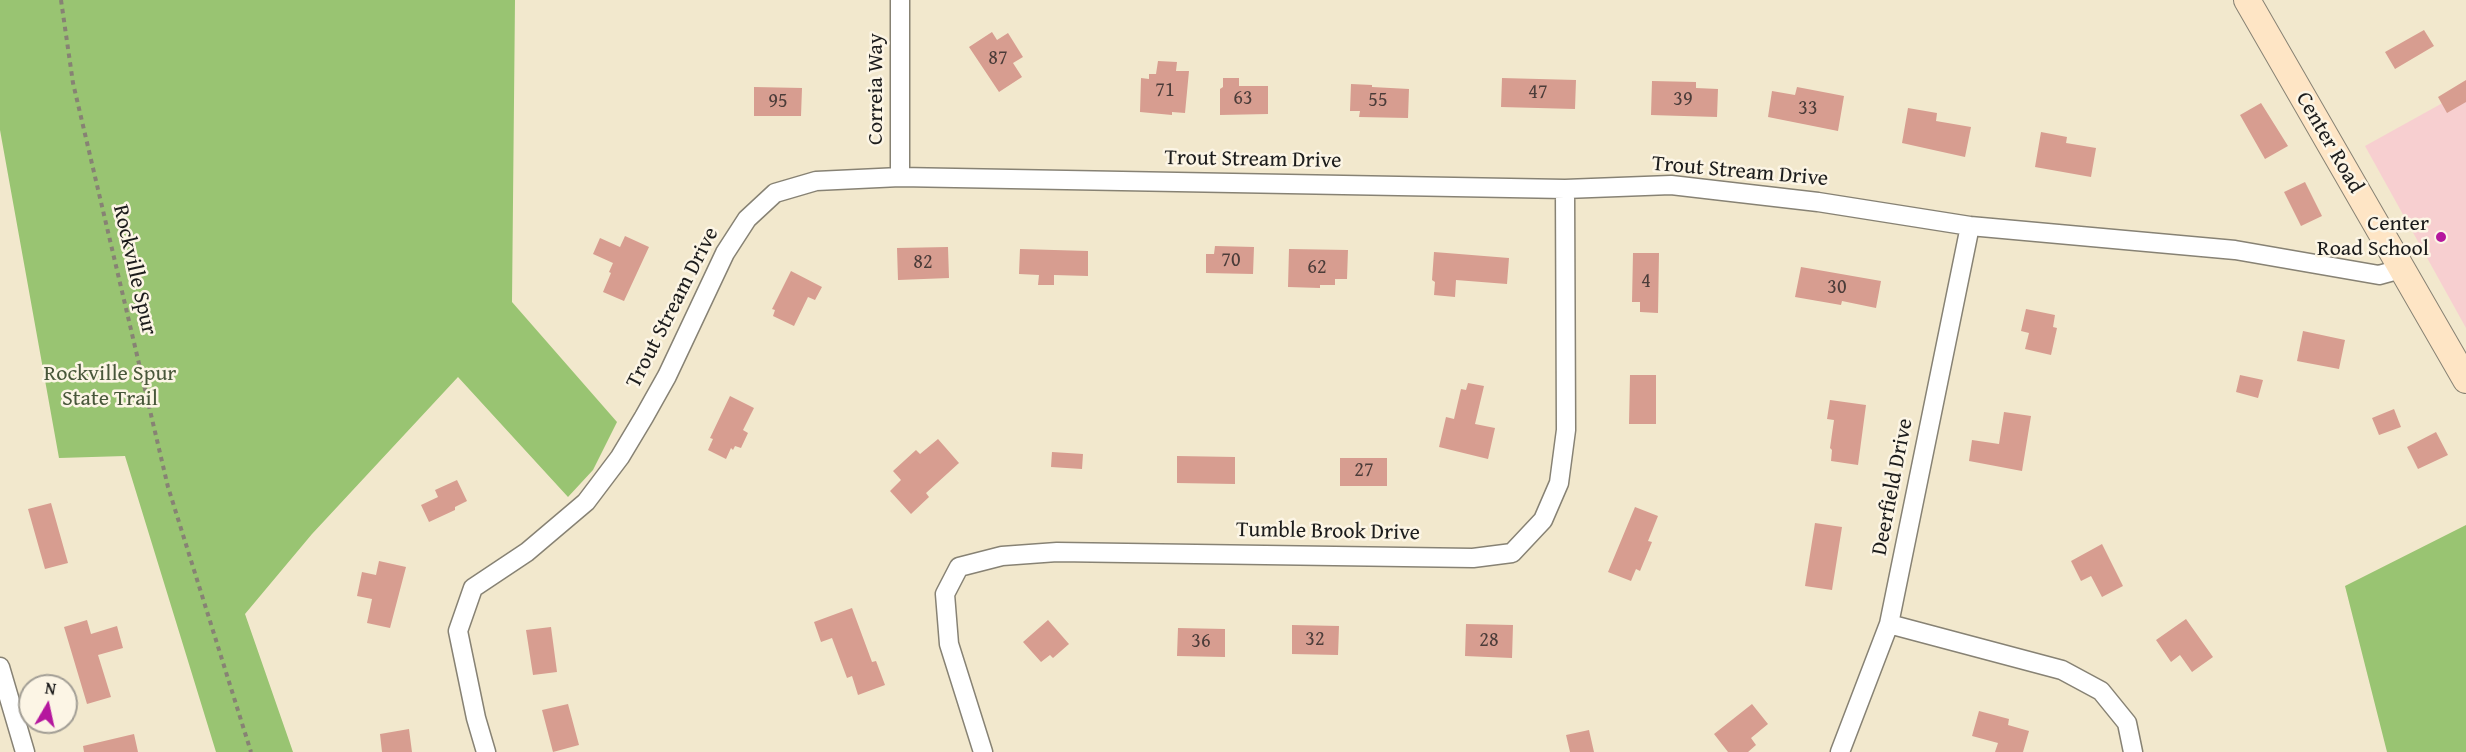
<!DOCTYPE html>
<style>
body{margin:0}
#map{position:relative;width:2466px;height:752px;overflow:hidden;background:#f2e8cd;font-family:"Gentium Book Plus",serif}
canvas{display:block}
.north{position:absolute;left:18px;top:674px;width:60px;height:60px;box-sizing:border-box;background:#fcf5e5;border:2px solid #a29e95;border-radius:50%;rotate:9deg;font-size:16px;font-weight:700;line-height:24px;text-align:center;color:#1c1c1c}
.north::after{content:'';display:block;margin:auto;width:21px;height:27px;background:#b5179e;clip-path:polygon(50% 0,100% 100%,50% 72%,0 100%)}
</style>
<div id="map">
<canvas width="2466" height="752"></canvas>
<div class="north">N</div>
</div>
<script>
const g = document.querySelector('canvas').getContext('2d');
g.lineJoin = 'round';
function paint(path, color) { g.fillStyle = color; g.fill(path, 'evenodd'); }
const toPath = rows => new Path2D(rows.map(r => 'M' + r).join(''));
function stroke(path, color, width, dash) { g.strokeStyle = color; g.lineWidth = width; g.lineCap = dash ? 'butt' : 'round'; g.setLineDash(dash || []); g.stroke(path); }
function drawText(font, color, halo, rows, align = 'center') {
  g.font = font + ' "Gentium Book Plus",serif'; g.lineWidth = 5; g.setLineDash([]); g.textBaseline = 'middle'; g.strokeStyle = halo; g.fillStyle = color; for (const [text, x, y, turn = 0] of rows) {
    g.save(); g.translate(x, y); g.rotate((+turn || 0) * Math.PI / 180); g.textAlign = isNaN(turn) ? turn : align; if (halo) g.strokeText(text, 0, 0); g.fillText(text, 0, 0); g.restore();
  }
}
const built = toPath([
 [2466,90,2466,328,2365,146]
]);
const green = toPath([
 [0,0,515,0,512,302,617,422,593,470,568,497,458,377,312,534,245,614,293,752,216,752,125,456,59,458,0,130],
 [2466,525,2466,752,2387,752,2345,586]
]);
const building = toPath([
 [2424,30,2434,46,2395,69,2385,52],
 [992,32,997,40,1008,33,1023,57,1013,63,1022,77,999,92,969,47],
 [1158,61,1177,62,1176,71,1189,71,1185,113,1172,112,1172,115,1140,112,1141,78,1149,79,1149,74,1156,74],
 [1223,78,1239,78,1239,86,1268,86,1268,114,1220,115,1220,89,1223,87],
 [1502,78,1576,80,1575,109,1501,107],
 [2466,80,2466,102,2447,113,2438,97],
 [1652,81,1696,82,1696,88,1718,89,1717,117,1651,115],
 [1351,84,1372,85,1372,87,1409,89,1408,118,1359,117,1360,111,1350,111],
 [754,87,802,88,801,116,754,116],
 [1797,87,1844,96,1838,131,1768,117,1772,91,1795,95],
 [2261,103,2288,146,2265,159,2240,115],
 [1908,108,1937,113,1936,121,1971,127,1965,157,1902,143],
 [2041,132,2067,137,2066,143,2096,148,2091,177,2035,167],
 [2305,182,2322,216,2301,226,2284,192],
 [625,236,649,247,624,301,603,292,611,273,609,272,613,263,593,254,600,238,620,247],
 [1215,246,1254,247,1253,274,1206,273,1206,254,1214,254],
 [948,247,949,278,898,280,897,248],
 [1020,249,1088,251,1088,276,1054,275,1054,285,1038,285,1039,275,1019,274],
 [1289,249,1348,250,1347,279,1335,279,1335,285,1320,285,1320,288,1288,287],
 [1434,252,1509,258,1507,284,1456,280,1455,297,1434,295,1435,282,1432,280],
 [1633,253,1659,253,1658,313,1640,312,1640,302,1632,302],
 [1801,267,1881,281,1876,308,1842,301,1841,305,1795,297],
 [791,271,822,287,815,300,808,297,794,326,773,316,775,310,772,309],
 [2026,309,2055,315,2053,327,2057,328,2051,355,2025,349,2029,333,2021,331],
 [2303,331,2345,340,2339,369,2297,361],
 [1630,375,1656,375,1656,424,1629,424],
 [2240,375,2263,380,2258,398,2236,392],
 [1468,383,1484,386,1475,424,1495,428,1488,459,1439,447,1446,417,1454,419,1461,389,1466,390],
 [730,396,754,408,743,430,748,433,741,448,735,446,733,450,731,448,726,459,708,450,713,439,710,438],
 [1830,400,1866,405,1858,465,1831,461,1832,450,1830,448,1834,420,1827,419],
 [2394,409,2401,427,2379,435,2372,418],
 [2004,412,2031,416,2022,471,1969,461,1972,440,1999,444],
 [2436,432,2448,455,2418,469,2407,447],
 [938,439,959,463,926,493,929,497,911,514,890,491,901,480,893,471,916,450,920,454],
 [1052,452,1083,454,1082,469,1051,467],
 [1177,456,1235,457,1235,484,1177,483],
 [1340,458,1387,458,1387,486,1340,486],
 [457,480,467,501,455,507,455,510,429,522,421,505,438,497,435,490],
 [51,503,68,563,45,569,28,509],
 [1635,507,1658,516,1648,541,1652,542,1640,571,1636,569,1631,581,1608,572],
 [1815,523,1842,527,1832,590,1805,586],
 [2102,544,2123,586,2102,597,2091,576,2081,581,2071,561],
 [379,561,406,567,390,628,367,623,372,599,357,596,362,572,376,575],
 [852,608,872,662,876,661,885,685,858,695,852,676,847,678,832,638,821,642,814,622],
 [2186,619,2213,657,2192,672,2180,655,2171,662,2156,640],
 [87,620,91,634,117,626,123,648,98,655,111,697,87,704,64,627],
 [1048,620,1069,644,1053,658,1050,655,1041,662,1023,642],
 [1466,624,1513,625,1512,658,1465,656],
 [1292,625,1339,626,1338,655,1292,654],
 [551,627,557,672,533,675,526,630],
 [1178,628,1225,629,1225,657,1177,656],
 [568,704,579,745,553,752,542,710],
 [1752,704,1768,724,1751,738,1756,745,1748,752,1728,752,1714,734],
 [1979,711,2009,719,2008,725,2029,731,2023,752,1995,752,1998,743,1972,736],
 [409,729,412,752,382,752,380,734],
 [1589,730,1594,752,1570,752,1566,735],
 [134,734,138,752,84,752,83,746]
]);
const path = toPath([
 [61,0,73,83,168,487,251,752]
]);
const street = toPath([
 [900,177,900,0],
 [1889,624,2062,670,2101,691,2127,723,2133,752],
 [0,667,25,752],
 [486,752,476,718,458,631,473,588,527,552,586,502,620,457,644,417,667,376,725,253,747,219,775,193,816,181,900,177,1565,189,1671,185,1818,202,1970,226,2235,250,2379,275,2401,269],
 [983,752,949,644,945,594,959,567,1002,556,1057,552,1473,558,1512,553,1543,520,1559,483,1566,430,1565,189],
 [1840,752,1889,624,1970,226]
]);
const secondary = toPath([
 [2247,0,2466,380]
]);
const markers = [
 [2441,237,6,"#b5179e"]
];
const numberNames = [
 ["87",998,59],
 ["71",1165,91],
 ["47",1538,93],
 ["63",1243,99],
 ["39",1683,100],
 ["55",1378,101],
 ["95",778,102],
 ["33",1808,109],
 ["70",1231,261],
 ["82",923,263],
 ["62",1317,268],
 ["4",1646,282],
 ["30",1837,288],
 ["27",1364,471],
 ["32",1315,640],
 ["28",1489,641],
 ["36",1201,642]
];
const streetNames = [
 ["Correia Way",876,89,-90],
 ["Center Road",2329,143,60],
 ["Trout Stream Drive",1253,160,1],
 ["Trout Stream Drive",1740,172,5],
 ["Rockville Spur",134,270,77],
 ["Trout Stream Drive",673,308,-63],
 ["Deerfield Drive",1893,487,-79],
 ["Tumble Brook Drive",1328,532,1]
];
const poiNames = [
 ["Center",2429,224],
 ["Road School",2429,249]
];
const parkNames = [
 ["Rockville Spur",110,374],
 ["State Trail",110,399]
];
paint(built, '#f7cfd0');
paint(green, '#99c472');
paint(building, '#d79d90');
stroke(street, '#878274', 21);
stroke(secondary, '#878274', 28);
stroke(path, '#878274', 4, [4.5, 4.5]);
stroke(street, '#fff', 18);
stroke(secondary, '#fee5c5', 26);
for (const [x, y, r, color] of markers) { const dot = new Path2D(); dot.arc(x, y, r, 0, 2 * Math.PI); g.fillStyle = color; g.fill(dot); stroke(dot, '#fcf5e5', 2); }
drawText('20px', '#4b3c39', null, numberNames);
drawText('22px', '#1c1c1c', '#fcf5e5', streetNames);
drawText('22px', '#1c1c1c', '#fcf5e5', poiNames, 'right');
drawText('22px', '#48573a', '#fcf5e5', parkNames);
</script>
